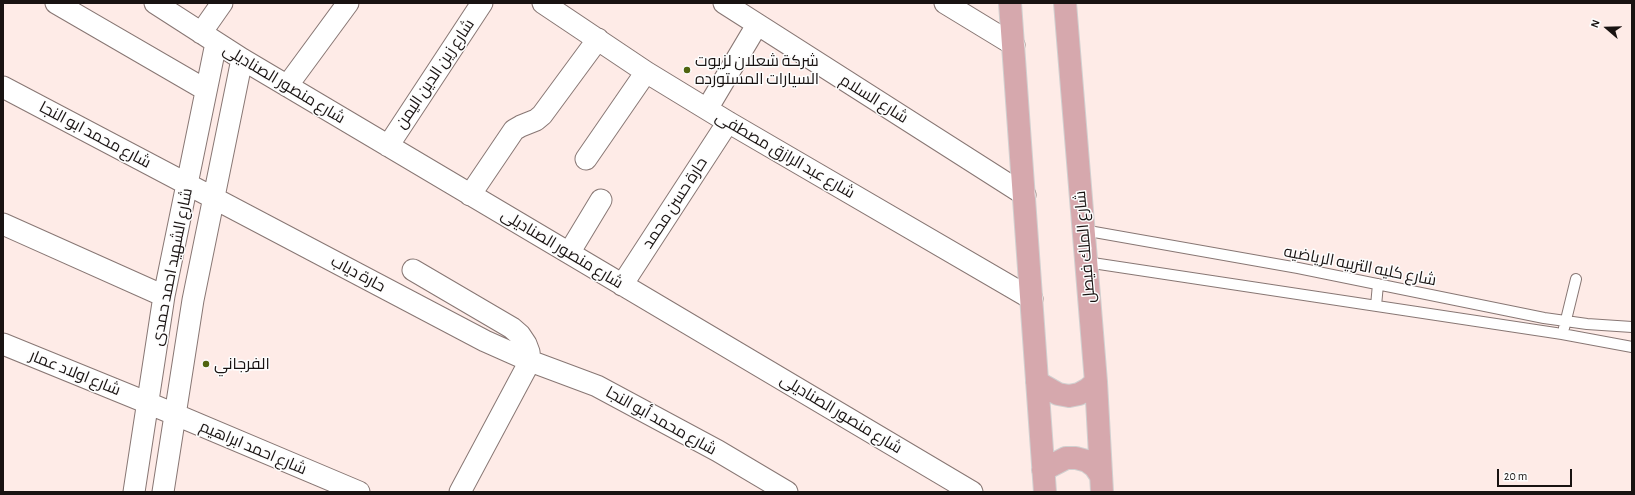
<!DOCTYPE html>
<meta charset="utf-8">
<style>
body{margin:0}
#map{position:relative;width:1635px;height:495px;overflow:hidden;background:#feebe7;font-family:"Alegreya Sans",sans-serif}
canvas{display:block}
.frame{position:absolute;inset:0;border:4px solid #191312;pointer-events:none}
.north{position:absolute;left:1587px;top:8px;width:40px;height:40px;-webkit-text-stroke:3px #fdfdfd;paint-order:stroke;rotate:290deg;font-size:11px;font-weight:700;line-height:16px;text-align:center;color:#191312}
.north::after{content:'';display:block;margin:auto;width:14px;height:18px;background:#191312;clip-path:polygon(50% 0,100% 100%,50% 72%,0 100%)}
.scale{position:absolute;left:1497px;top:469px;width:75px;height:18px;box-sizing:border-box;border:2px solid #191312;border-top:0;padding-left:5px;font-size:12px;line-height:14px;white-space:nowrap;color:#191312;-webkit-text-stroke:3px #fdfdfd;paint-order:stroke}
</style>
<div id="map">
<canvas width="1635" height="495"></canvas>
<div class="frame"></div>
<div class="north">N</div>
<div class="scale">20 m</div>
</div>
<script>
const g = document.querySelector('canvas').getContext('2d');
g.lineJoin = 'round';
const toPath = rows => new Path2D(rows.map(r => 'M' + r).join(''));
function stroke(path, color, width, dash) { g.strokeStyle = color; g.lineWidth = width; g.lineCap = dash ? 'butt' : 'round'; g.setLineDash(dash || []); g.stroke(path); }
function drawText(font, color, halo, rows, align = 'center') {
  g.font = font + ' "Alegreya Sans",Cairo,sans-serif'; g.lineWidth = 3; g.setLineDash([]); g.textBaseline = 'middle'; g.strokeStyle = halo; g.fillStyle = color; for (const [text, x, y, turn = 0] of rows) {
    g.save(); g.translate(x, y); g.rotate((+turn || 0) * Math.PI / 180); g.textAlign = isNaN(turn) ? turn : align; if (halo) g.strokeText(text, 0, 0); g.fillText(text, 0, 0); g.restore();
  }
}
const lane = toPath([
 [1083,230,1298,268,1544,318,1587,324,1632,327],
 [1086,262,1562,334,1632,347],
 [1376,306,1378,284],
 [1564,328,1576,279]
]);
const street = toPath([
 [56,3,206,90],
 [155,3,242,59,972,492],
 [543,3,646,72,728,122,1032,299],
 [724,3,1025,195],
 [945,3,1014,45],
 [201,33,222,3],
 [287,86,348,3],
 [3,87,485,341,530,361,597,386,718,451,787,492],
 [707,109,757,25],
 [388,146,482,3],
 [586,159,646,72],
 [470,195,514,130,521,126,536,120,542,115,598,39],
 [3,224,164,296],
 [569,253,601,200],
 [413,270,512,328,520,335,526,344,529,352,530,361,460,492],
 [622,285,728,122],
 [3,344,148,403,359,492],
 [134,492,164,296,216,43],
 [163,492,193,300,242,59]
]);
const primary = toPath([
 [1010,3,1045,492],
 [1065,3,1096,382,1102,492],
 [1037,382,1058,394,1069,396,1079,394,1088,389,1096,382],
 [1043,470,1066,458,1076,458,1087,461,1095,467,1101,476]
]);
const markers = [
 [687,70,4,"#4f640f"],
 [206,364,4,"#4f640f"]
];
const poiNames = [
 ["شركة شعلان لزيوت",695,61],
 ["السيارات المستورده",695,79],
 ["الفرجاني",214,364]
];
const streetNames = [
 ["شارع زين الدين اليمن",435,74,-56],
 ["شارع منصور الصناديلى",284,84,31],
 ["شارع السلام",874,99,32],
 ["شارع محمد ابو النجا",95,135,28],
 ["شارع عبد الرازق مصطفى",785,155,30],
 ["حارة حسن محمد",675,203,-57],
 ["شارع الملك فيصل",1085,247,-95],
 ["شارع منصور الصناديلى",562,249,31],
 ["شارع كليه التربيه الرياضيه",1360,266,11],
 ["شارع الشهيد احمد حمدى",172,267,-79],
 ["حارة دياب",358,274,28],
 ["شارع اولاد عمار",75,373,22],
 ["شارع منصور الصناديلى",841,414,31],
 ["شارع محمد أبو النجا",661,421,29],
 ["شارع احمد ابراهيم",253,448,23]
];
stroke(lane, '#887774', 12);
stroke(street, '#887774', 23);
stroke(primary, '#d1d0d0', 24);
stroke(lane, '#fff', 10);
stroke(street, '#fff', 21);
stroke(primary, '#d6a8ad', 22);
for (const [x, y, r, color] of markers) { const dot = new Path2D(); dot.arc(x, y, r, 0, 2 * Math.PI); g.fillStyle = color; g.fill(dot); stroke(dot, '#fdfdfd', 1.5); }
drawText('16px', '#191312', '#fdfdfd', poiNames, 'left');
drawText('16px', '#191312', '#fdfdfd', streetNames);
</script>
